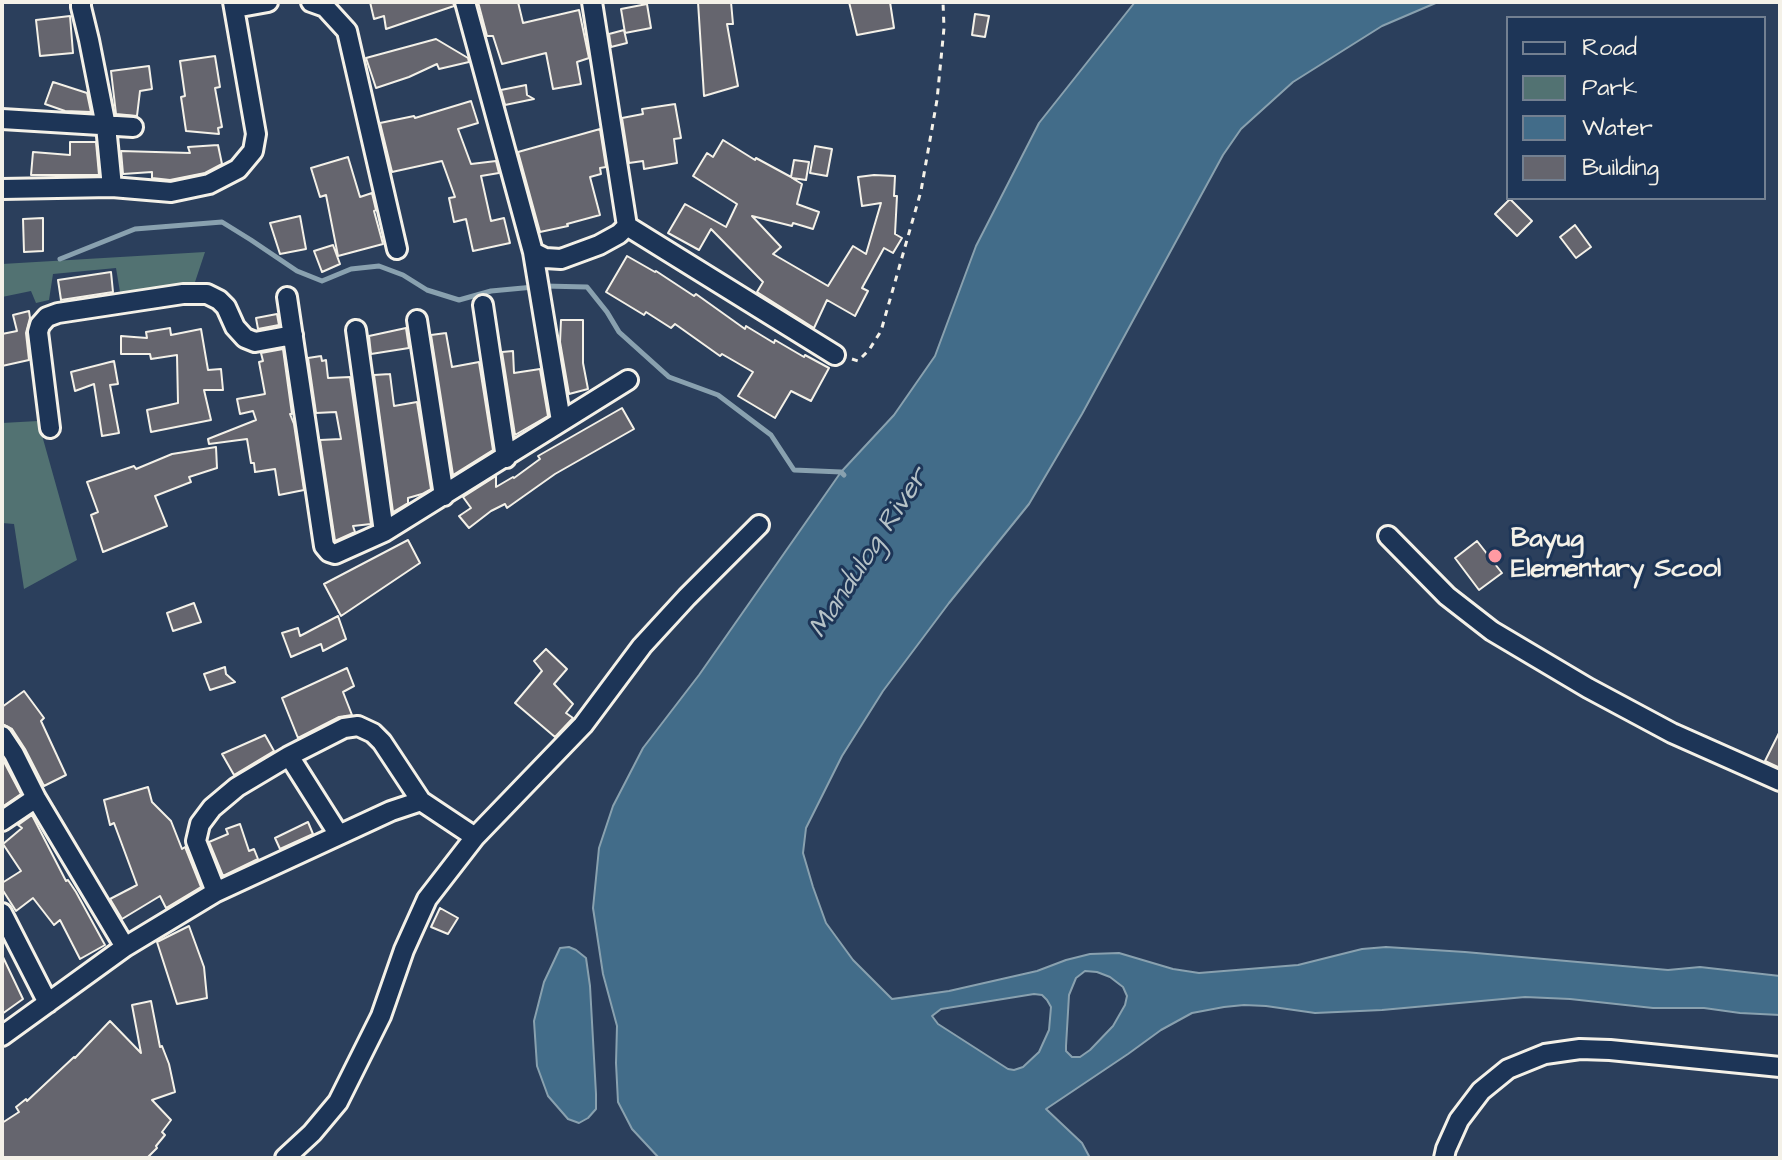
<!DOCTYPE html>
<style>
body{margin:0}
#map{position:relative;width:1782px;height:1160px;overflow:hidden;background:#2b3f5c;font-family:"Architects Daughter",sans-serif}
canvas{display:block}
.frame{position:absolute;inset:0;border:4px solid #f4f1e8;pointer-events:none}
.legend{position:absolute;left:1506px;top:16px;width:260px;height:184px;box-sizing:border-box;background:#1d3557;border:2px solid #738091;margin:0;padding:10px 14px;list-style:none;font-size:24px;color:#f4f1e8}
.legend li{display:flex;align-items:center;gap:16px;height:40px}
.legend b{width:40px;border:2px solid #738091}
</style>
<div id="map">
<canvas width="1782" height="1160"></canvas>
<div class="frame"></div>
<ul class="legend">
<li><b style="height:10px;background:#1d3557"></b>Road</li>
<li><b style="height:22px;background:#527272"></b>Park</li>
<li><b style="height:22px;background:#426c89"></b>Water</li>
<li><b style="height:22px;background:#65656e"></b>Building</li>
</ul>
</div>
<script>
const g = document.querySelector('canvas').getContext('2d');
g.lineJoin = 'round';
function paint(path, color) { g.fillStyle = color; g.fill(path, 'evenodd'); }
const toPath = rows => new Path2D(rows.map(r => 'M' + r).join(''));
function stroke(path, color, width, dash) { g.strokeStyle = color; g.lineWidth = width; g.lineCap = dash ? 'butt' : 'round'; g.setLineDash(dash || []); g.stroke(path); }
function drawText(font, color, halo, rows, align = 'center') {
  g.font = font + ' "Architects Daughter",sans-serif'; g.lineWidth = 6; g.setLineDash([]); g.textBaseline = 'middle'; g.strokeStyle = halo; g.fillStyle = color; for (const [text, x, y, turn = 0] of rows) {
    g.save(); g.translate(x, y); g.rotate((+turn || 0) * Math.PI / 180); g.textAlign = isNaN(turn) ? turn : align; if (halo) g.strokeText(text, 0, 0); g.fillText(text, 0, 0); g.restore();
  }
}
const green = toPath([
 [205,252,193,288,121,298,116,268,53,274,49,300,36,303,31,291,2,297,2,264],
 [38,421,77,560,24,589,14,524,2,523,2,423]
]);
const water = toPath([
 [1135,2,1438,2,1382,26,1293,82,1241,129,1223,155,1082,414,1029,504,949,603,883,691,842,756,806,828,803,853,813,887,826,923,853,960,892,999,949,991,1037,971,1066,960,1090,954,1119,953,1173,969,1199,973,1298,965,1362,949,1386,947,1465,952,1668,970,1700,967,1780,976,1780,1015,1740,1013,1704,1008,1653,1008,1570,999,1525,997,1382,1010,1315,1013,1266,1006,1244,1005,1224,1007,1192,1013,1161,1030,1128,1054,1046,1109,1082,1143,1090,1158,659,1158,632,1129,618,1102,616,1063,617,1026,603,974,593,908,599,848,613,806,643,748,699,675,841,472,894,415,935,356,976,246,1039,123,1135,2],
 [1085,971,1097,972,1110,977,1123,987,1127,996,1125,1005,1113,1026,1090,1050,1080,1057,1072,1057,1066,1051,1066,1046,1069,995,1076,978,1085,971],
 [1034,994,1042,995,1047,1000,1051,1007,1049,1030,1039,1052,1023,1067,1014,1070,1008,1069,938,1024,932,1016,941,1009,1034,994],
 [569,947,576,950,586,958,590,986,596,1094,596,1109,588,1118,579,1123,568,1119,548,1096,537,1066,534,1021,544,982,560,948,569,947]
]);
const stream = toPath([
 [60,259,135,229,222,222,251,240,297,271,322,281,351,269,379,266,403,275,427,290,459,300,491,291,534,287],
 [544,286,587,287,607,312,619,332,669,377,718,395,771,435,794,470,841,472,844,475]
]);
const building = toPath([
 [370,2,453,2,454,6,386,29,384,16,374,19,370,2],
 [478,2,518,2,523,23,579,10,589,58,577,62,581,84,553,89,546,53,502,64,493,36,487,36,478,2],
 [698,2,731,2,733,24,727,24,738,86,704,96,698,2],
 [849,2,890,2,894,28,857,35,849,2],
 [647,4,651,28,625,33,621,9,647,4],
 [975,14,989,16,985,37,972,35,975,14],
 [70,16,73,53,40,56,36,20,70,16],
 [624,30,627,43,611,47,609,34,624,30],
 [436,39,468,58,469,62,439,69,437,64,409,77,376,88,366,58,436,39],
 [215,56,220,87,215,88,222,127,218,128,219,134,186,131,181,97,185,96,180,61,215,56],
 [149,66,152,89,140,91,137,116,116,114,111,71,149,66],
 [53,82,87,93,91,112,65,111,45,104,53,82],
 [526,85,527,95,534,99,505,105,501,90,526,85],
 [471,101,478,123,458,129,471,164,496,161,499,173,481,176,491,221,504,218,510,243,473,251,466,219,454,222,449,198,455,197,442,161,392,172,380,123,414,116,415,118,471,101],
 [675,104,681,138,674,139,677,163,644,169,643,161,629,163,622,118,643,114,642,109,675,104],
 [600,129,606,167,600,168,601,174,590,177,600,215,567,224,568,226,540,232,518,152,600,129],
 [723,140,755,160,756,158,791,177,794,160,809,162,806,180,792,178,802,184,797,204,819,212,813,229,793,223,792,226,752,216,781,247,773,254,828,286,853,246,866,254,881,203,862,206,858,177,874,175,895,176,894,196,897,196,895,234,902,238,893,253,884,248,862,288,868,291,855,316,827,300,814,328,757,292,763,282,711,229,699,250,668,233,685,204,726,227,737,204,693,176,707,153,713,157,723,140],
 [70,142,96,142,99,175,31,175,33,152,70,155,70,142],
 [218,145,222,164,205,173,170,180,152,178,152,172,123,174,121,151,190,153,188,147,218,145],
 [815,146,832,149,827,176,810,173,815,146],
 [348,157,360,197,372,193,376,210,374,211,383,244,338,256,326,195,320,197,311,168,348,157],
 [1510,199,1532,221,1517,236,1495,214,1510,199],
 [300,216,306,249,280,254,270,223,300,216],
 [43,218,43,251,24,252,23,219,43,218],
 [1575,225,1591,247,1576,258,1560,237,1575,225],
 [333,245,340,264,322,272,314,251,333,245],
 [627,256,655,272,656,271,694,296,696,294,745,329,746,326,774,343,775,340,804,357,805,355,829,368,811,401,791,391,775,418,738,396,753,372,722,354,720,356,675,324,671,328,646,312,644,315,606,292,627,256],
 [111,272,113,292,61,300,58,280,111,272],
 [29,311,30,318,26,333,29,360,2,366,2,334,17,331,13,315,29,311],
 [277,314,279,325,258,329,256,318,277,314],
 [561,320,583,320,583,363,588,389,569,394,560,342,561,320],
 [170,328,171,335,201,329,208,370,221,369,223,390,204,390,211,420,151,432,147,410,178,403,177,355,151,359,150,354,121,354,121,336,147,338,146,332,170,328],
 [406,328,409,348,371,354,369,336,406,328],
 [446,333,452,367,479,362,493,450,453,475,431,335,446,333],
 [283,349,292,414,290,414,294,424,304,490,279,495,275,469,255,472,254,463,251,463,247,439,209,444,208,439,256,420,253,411,240,414,237,399,265,394,259,362,263,361,261,353,283,349],
 [513,351,514,373,540,369,548,416,515,435,502,352,513,351],
 [321,356,322,361,326,360,328,378,350,377,371,524,353,526,355,532,335,541,320,440,341,439,336,412,316,413,308,358,321,356],
 [114,361,118,384,110,385,119,433,102,436,94,384,75,391,71,372,114,361],
 [390,374,394,406,417,402,431,489,422,494,408,498,408,503,393,512,374,375,390,374],
 [622,408,634,429,555,474,507,508,505,504,491,511,469,528,459,516,471,508,463,497,496,476,496,487,513,477,514,478,540,459,538,456,622,408],
 [216,447,217,468,189,477,191,482,155,496,167,526,103,552,91,515,98,512,87,482,134,466,136,469,172,454,216,447],
 [408,540,420,563,341,616,324,584,408,540],
 [1477,541,1502,573,1479,590,1455,558,1477,541],
 [194,603,201,622,173,631,167,613,194,603],
 [338,616,346,639,323,651,321,644,291,657,282,633,298,628,300,636,338,616],
 [546,649,567,669,554,684,573,704,566,713,573,718,555,737,515,703,542,671,534,661,546,649],
 [225,667,226,674,235,682,210,690,204,674,225,667],
 [347,668,354,686,343,692,352,715,339,717,298,738,282,698,347,668],
 [24,691,44,718,41,721,66,775,44,786,25,749,12,729,2,724,2,707,24,691],
 [1780,731,1780,768,1765,761,1780,731],
 [265,735,274,751,234,775,222,754,265,735],
 [2,758,21,794,2,807,2,758],
 [148,787,152,802,171,821,182,849,185,847,201,887,166,908,160,896,122,919,110,899,137,885,114,823,110,825,104,800,148,787],
 [32,815,66,881,68,880,76,892,105,945,80,959,60,920,54,925,33,898,16,911,2,889,2,883,21,871,3,844,22,828,18,825,32,815],
 [308,822,313,834,280,849,275,838,308,822],
 [240,824,249,851,254,849,258,859,223,876,209,842,228,834,226,829,240,824],
 [440,908,458,918,448,934,431,927,440,908],
 [189,926,204,967,207,998,177,1004,157,942,189,926],
 [2,955,23,999,2,1014,2,955],
 [151,1001,160,1047,162,1046,169,1064,175,1092,152,1100,171,1120,162,1132,165,1135,156,1146,157,1148,147,1158,2,1158,2,1123,19,1112,16,1107,26,1099,27,1101,74,1057,75,1058,110,1021,141,1053,132,1005,151,1001]
]);
const path = toPath([
 [852,359,858,361,869,350,881,331,921,191,937,100,944,28,943,2]
]);
const street = toPath([
 [81,2,81,7,89,40,106,126,112,187],
 [311,2,325,7,347,31,397,249],
 [465,2,533,252,545,258,561,259,599,245,619,234,627,226],
 [592,2,627,226,835,355],
 [235,8,268,2],
 [2,119,133,127],
 [2,189,112,187,171,192,209,184,238,169,253,151,256,134,233,2],
 [533,252,561,421],
 [287,297,324,546,329,552,335,554,384,532,628,380],
 [483,305,506,458],
 [417,320,444,496],
 [356,330,384,532],
 [50,428,38,332,40,325,47,317,58,313,183,294,207,294,219,300,226,307,235,327,245,338,255,342,293,335],
 [1388,536,1447,596,1492,631,1588,688,1672,733,1780,781],
 [2,736,14,754,36,798,125,947],
 [289,756,339,835],
 [2,821,36,798],
 [216,892,196,841,200,824,212,808,237,787,289,756,344,728,358,726,373,733,382,742,421,801],
 [2,913,48,1003],
 [2,1036,125,947,216,892,391,811,421,801,475,837],
 [285,1158,312,1133,338,1102,381,1016,404,950,427,899,475,837,583,725,642,646,687,597,759,525],
 [1444,1158,1446,1149,1459,1120,1481,1091,1508,1069,1545,1054,1580,1049,1610,1050,1780,1067]
]);
const markers = [
 [1495,556,8,"#ff9aa2"]
];
const poiNames = [
 ["Bayug",1511,541],
 ["Elementary Scool",1511,571]
];
const waterNames = [
 ["Mandulog River",870,554,-57]
];
paint(green, '#527272');
paint(water, '#426c89');
stroke(water, '#89a1af', 2);
stroke(stream, '#89a1af', 5);
paint(building, '#65656e');
stroke(building, '#f4f1e8', 2);
stroke(street, '#f4f1e8', 24);
stroke(path, '#f4f1e8', 3, [6, 6]);
stroke(street, '#1d3557', 18);
for (const [x, y, r, color] of markers) { const dot = new Path2D(); dot.arc(x, y, r, 0, 2 * Math.PI); g.fillStyle = color; g.fill(dot); stroke(dot, '#1d3557', 3); }
drawText('bold 26px', '#f4f1e8', '#1d3557', poiNames, 'left');
drawText('italic 28px', '#b6c2c7', '#1d3557', waterNames);
</script>
